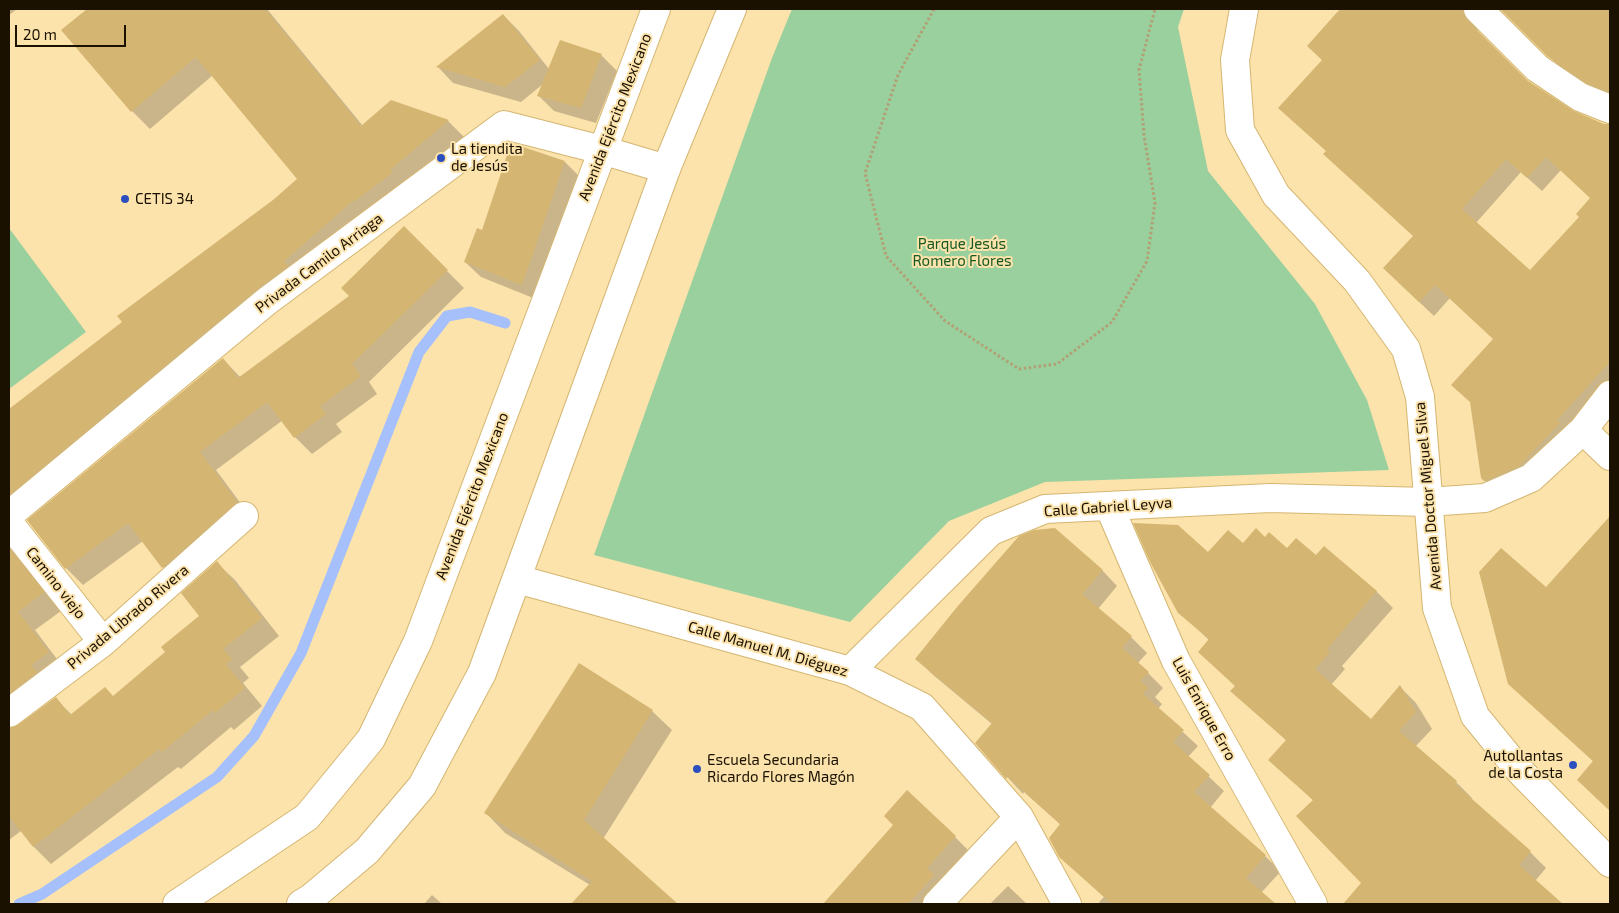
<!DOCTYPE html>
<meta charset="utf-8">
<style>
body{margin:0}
#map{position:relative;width:1619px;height:913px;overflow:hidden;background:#fce3ac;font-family:"Exo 2",sans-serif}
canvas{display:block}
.frame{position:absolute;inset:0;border:10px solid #1a1100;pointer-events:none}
.scale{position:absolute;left:15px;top:25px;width:111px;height:22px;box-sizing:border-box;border:2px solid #1a1100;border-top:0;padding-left:6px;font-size:15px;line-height:18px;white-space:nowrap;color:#1a1100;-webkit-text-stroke:4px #fce3ac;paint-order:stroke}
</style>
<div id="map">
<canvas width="1619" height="913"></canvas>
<div class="frame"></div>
<div class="scale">20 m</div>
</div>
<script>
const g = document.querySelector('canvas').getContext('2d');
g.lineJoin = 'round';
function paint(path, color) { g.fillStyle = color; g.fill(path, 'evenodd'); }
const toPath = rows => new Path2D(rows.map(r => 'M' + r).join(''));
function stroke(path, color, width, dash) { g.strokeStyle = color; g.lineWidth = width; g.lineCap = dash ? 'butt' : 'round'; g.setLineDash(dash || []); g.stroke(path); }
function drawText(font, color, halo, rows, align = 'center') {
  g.font = font + ' "Exo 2",sans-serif'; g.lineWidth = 4; g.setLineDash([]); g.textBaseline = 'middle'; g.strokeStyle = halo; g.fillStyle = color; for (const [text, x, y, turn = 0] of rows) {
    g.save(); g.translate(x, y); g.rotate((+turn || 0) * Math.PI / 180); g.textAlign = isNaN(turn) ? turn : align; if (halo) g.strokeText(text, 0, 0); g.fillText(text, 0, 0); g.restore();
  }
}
const green = toPath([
 [792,9,1184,9,1178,27,1208,171,1315,304,1367,400,1389,470,1045,482,949,521,850,622,594,555,772,58],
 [9,228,86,332,9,389]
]);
const shadow = toPath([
 [9,9,17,9,9,15],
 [89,9,118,9,131,22,147,9,267,9,363,126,391,102,448,121,466,139,16,521,14,552,61,611,35,630,66,671,12,726,11,730,56,699,72,715,114,697,167,652,201,616,217,563,235,580,279,636,240,667,249,678,243,683,262,706,234,730,231,727,181,769,178,767,51,864,34,847,21,831,9,840,9,410,124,322,299,180,213,75,150,129,132,111,63,30],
 [1342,9,1487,9,1477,20,1477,29,1481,36,1527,82,1610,152,1610,391,1496,492,1482,478,1494,339,1450,298,1434,316,1398,282,1414,236,1327,152,1323,61,1309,46],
 [1561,170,1592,198,1580,217,1530,272,1476,223,1521,172,1542,191],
 [1499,9,1610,9,1610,100,1563,70,1505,12],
 [503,15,519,31,549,69,601,55,617,71,596,123,554,111,539,96,543,84,521,102,453,83,438,67],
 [565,162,580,177,538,300,481,277,465,262,482,231],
 [404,228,464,288,369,382,377,394,336,424,342,432,312,454,295,437,283,420,216,470,253,520,180,584,163,567,143,541,83,585,66,568,29,521,223,359,241,378,351,296],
 [1610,518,1610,810,1595,797,1594,762,1509,684,1546,589],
 [1265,538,1287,550,1316,557,1324,548,1377,592,1393,608,1342,666,1345,669,1331,685,1371,720,1400,687,1416,703,1432,729,1415,747,1456,782,1472,798,1471,800,1530,852,1546,868,1535,881,1562,904,1364,904,1354,893,1363,883,1314,801,1270,760,1287,741,1232,691,1236,687,1210,641,1179,612,1209,553],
 [1102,570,1117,586,1098,609,1131,637,1147,653,1138,663,1163,688,1155,697,1162,704,1158,709,1198,746,1188,757,1224,791,1210,808,1265,856,1281,871,1261,893,1274,904,1101,904,1099,902,1104,897,1060,856,1061,825,1024,792,1023,794,976,743,992,724,932,674,917,659],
 [652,711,672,730,603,839,676,904,573,904,590,885,505,833,486,813],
 [894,825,955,837,974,856,945,904,824,904],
 [1008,886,1027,904,990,904],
 [432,895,442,904,424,904]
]);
const stream = toPath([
 [19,904,42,894,217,777,254,736,301,653,419,352,447,316,470,312,505,323]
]);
const building = toPath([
 [87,9,265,9,361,126,391,100,449,120,390,170,392,173,355,201,354,200,284,261,288,266,257,289,9,495,9,409,122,322,117,316,273,200,297,179,196,57,131,112,61,30],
 [1340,9,1463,9,1463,14,1467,20,1528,81,1574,111,1604,124,1610,124,1610,362,1557,420,1560,423,1519,466,1484,481,1481,478,1470,402,1451,385,1493,339,1435,285,1419,302,1383,268,1413,236,1323,154,1326,151,1278,108,1322,60,1307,46],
 [1546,157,1590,198,1576,214,1579,217,1530,270,1462,209,1506,159,1527,178],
 [1500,9,1610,9,1610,92,1587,83,1547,56],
 [503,14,540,60,505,87,436,67],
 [560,40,602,54,581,108,537,96],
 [511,143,565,161,522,285,464,262,477,228,482,230],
 [404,226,448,270,352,364,361,376,320,406,326,414,294,438,267,402,200,452,237,502,162,568,128,523,65,569,27,520,223,358,238,378,349,296,341,288],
 [1610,516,1610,811,1577,780,1593,761,1508,684,1479,572,1501,548,1546,587],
 [1133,523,1178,525,1208,552,1228,530,1243,543,1256,528,1265,537,1269,532,1287,548,1296,538,1316,555,1324,546,1377,591,1327,649,1330,652,1315,669,1371,719,1400,685,1416,712,1399,731,1457,781,1455,784,1531,851,1519,865,1563,904,1343,904,1361,883,1296,816,1313,800,1268,760,1286,740,1230,691,1235,686,1198,652,1209,639,1178,613,1150,562],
 [1055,528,1103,570,1082,594,1132,636,1122,648,1149,672,1140,681,1148,688,1143,694,1184,730,1173,742,1210,775,1194,792,1266,855,1246,878,1276,904,1112,904,1059,857,1049,838,1060,824,1008,777,1006,779,975,743,992,723,915,659,957,607,1019,536,1034,530],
 [9,548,44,592,18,612,49,652,31,665,37,672,9,694],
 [217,561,262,618,223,649,232,659,226,664,245,688,215,713,213,710,162,752,159,749,33,847,9,816,9,728,18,725,56,697,70,715,105,687,113,696,165,652,161,647,199,616,181,593],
 [579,663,653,710,584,820,678,904,571,904,592,881,484,813],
 [907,790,956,836,927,868,934,875,908,904,823,904,893,825,884,816]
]);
const path = toPath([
 [934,9,898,75,865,173,886,256,945,321,1019,369,1057,364,1112,322,1147,261,1155,203,1144,135,1139,70,1155,9]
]);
const minor = toPath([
 [1478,9,1537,68,1580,97,1610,109],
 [1583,430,1610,456],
 [1109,506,1176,661,1313,904],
 [9,515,267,301,504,125,602,150,666,169],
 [9,523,103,642],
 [517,579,850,671,922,707,1019,817,1067,904],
 [850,671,991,531,1045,509,1270,498,1428,502,1485,498,1531,478,1583,430,1610,395],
 [9,713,103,642,244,516],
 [937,904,1019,817]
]);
const tertiary = toPath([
 [1244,9,1235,60,1240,130,1276,195,1357,281,1406,349,1420,397,1437,608,1475,716,1519,770,1610,863],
 [177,904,307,817,371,739,418,641,656,9],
 [301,904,311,898,367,851,422,786,482,673,666,169,732,9]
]);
const markers = [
 [441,158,5,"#2c4fbf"],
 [125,199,5,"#2c4fbf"],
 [1573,765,5,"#2c4fbf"],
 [697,769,5,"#2c4fbf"]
];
const streetNames = [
 ["Avenida Ejército Mexicano",615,117,-69],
 ["Privada Camilo Arriaga",319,263,-37],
 ["Avenida Ejército Mexicano",472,496,-69],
 ["Avenida Doctor Miguel Silva",1428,496,-95],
 ["Calle Gabriel Leyva",1108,507,-4],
 ["Camino viejo",56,583,52],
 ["Privada Librado Rivera",128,617,-40],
 ["Calle Manuel M. Diéguez",768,649,16],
 ["Luis Enrique Erro",1204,709,61]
];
const poiNames = [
 ["La tiendita",451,149],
 ["de Jesús",451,166],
 ["CETIS 34",135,199],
 ["Autollantas",1563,756,"right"],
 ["de la Costa",1563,773,"right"],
 ["Escuela Secundaria",707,760],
 ["Ricardo Flores Magón",707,777]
];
const parkNames = [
 ["Parque Jesús",962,244],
 ["Romero Flores",962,261]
];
paint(green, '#9ad09e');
paint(shadow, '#0003');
stroke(stream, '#a6c0fb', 11);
paint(building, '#d4b571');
stroke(minor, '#d4b671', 30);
stroke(tertiary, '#d4b671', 30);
stroke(path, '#b29f74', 3, [2.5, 2.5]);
stroke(minor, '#fff', 28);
stroke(tertiary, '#fff', 28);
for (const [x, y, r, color] of markers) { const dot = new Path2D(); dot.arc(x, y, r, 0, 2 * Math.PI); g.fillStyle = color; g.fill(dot); stroke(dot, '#fce3ac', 2); }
drawText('15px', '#1a1100', '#fce3ac', streetNames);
drawText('15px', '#1a1100', '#fce3ac', poiNames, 'left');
drawText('15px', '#175923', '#fce3ac', parkNames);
</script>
